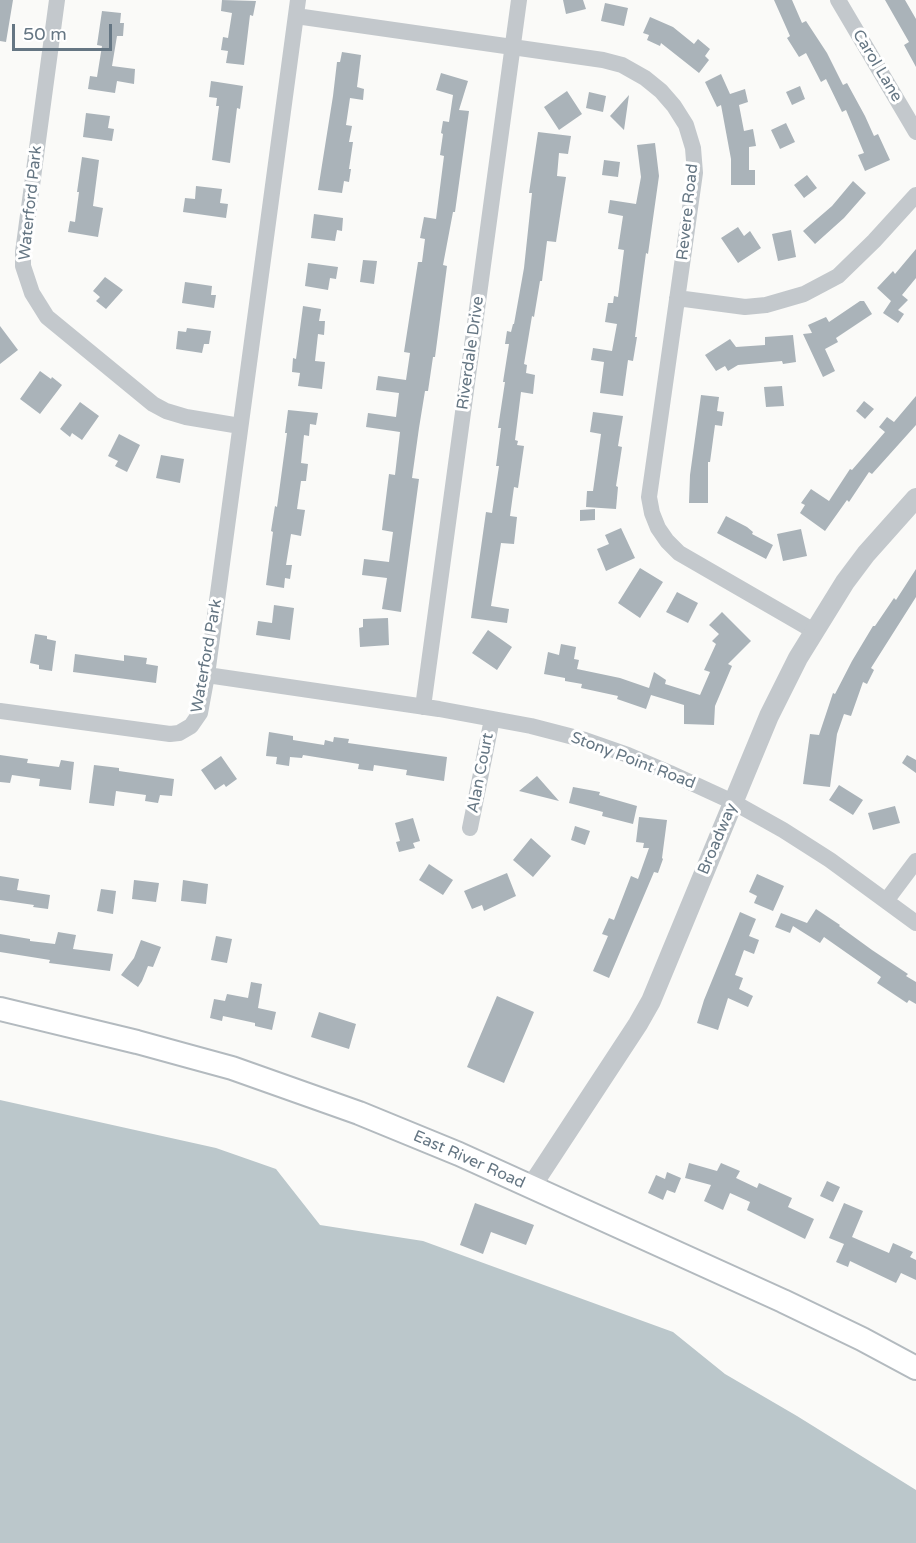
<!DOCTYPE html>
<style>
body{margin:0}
#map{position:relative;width:916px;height:1543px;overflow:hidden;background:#fafaf8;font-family:"Varela Round",sans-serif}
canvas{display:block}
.scale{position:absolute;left:12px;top:24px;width:100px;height:27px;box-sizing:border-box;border:3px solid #657683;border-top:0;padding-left:8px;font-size:18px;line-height:21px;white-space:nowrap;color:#657683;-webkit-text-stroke:4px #fff;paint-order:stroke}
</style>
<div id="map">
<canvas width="916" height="1543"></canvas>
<div class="scale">50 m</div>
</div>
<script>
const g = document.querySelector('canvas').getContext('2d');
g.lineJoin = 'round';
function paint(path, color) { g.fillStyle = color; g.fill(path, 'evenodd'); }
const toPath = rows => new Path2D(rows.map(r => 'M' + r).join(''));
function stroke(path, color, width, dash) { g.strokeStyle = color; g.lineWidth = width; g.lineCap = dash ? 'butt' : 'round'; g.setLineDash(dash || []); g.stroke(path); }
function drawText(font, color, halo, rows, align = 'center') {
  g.font = font + ' "Varela Round",sans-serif'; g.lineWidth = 6; g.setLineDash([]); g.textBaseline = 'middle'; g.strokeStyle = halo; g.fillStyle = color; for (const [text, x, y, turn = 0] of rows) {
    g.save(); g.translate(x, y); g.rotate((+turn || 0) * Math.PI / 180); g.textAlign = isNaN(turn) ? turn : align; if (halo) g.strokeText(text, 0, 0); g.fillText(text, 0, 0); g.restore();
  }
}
const water = toPath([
 [0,1100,216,1148,276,1169,320,1225,423,1241,673,1332,725,1374,797,1416,916,1490,916,1543,0,1543]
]);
const building = toPath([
 [0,0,13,0,6,42,0,41],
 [222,0,256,1,253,16,250,15,244,65,226,63,228,51,221,50,223,37,228,38,232,13,221,11],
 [563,0,583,0,586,9,566,14],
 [774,0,792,0,802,23,806,21,827,53,843,85,847,83,865,116,874,136,878,134,890,160,865,171,858,155,864,153,846,110,842,112,826,79,821,82,806,53,799,57,787,38,790,36],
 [885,0,905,0,916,19,916,67,904,45,909,42],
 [605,3,628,8,624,26,601,21],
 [102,11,121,13,120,23,124,23,123,36,117,36,112,66,135,69,134,84,117,81,115,93,88,89,90,76,97,77,102,46,97,45],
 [650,17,673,27,694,44,698,39,710,49,705,56,709,60,699,73,661,43,660,46,647,40,649,35,643,33],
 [342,52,361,55,357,87,364,89,363,100,350,98,346,125,352,126,349,142,353,142,349,169,351,169,349,182,344,181,342,193,318,190,333,96,337,62,340,62],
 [441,73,468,81,459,110,469,111,455,212,453,212,443,265,447,266,435,357,433,357,428,391,425,391,419,428,412,478,419,479,401,612,382,609,387,578,362,575,364,559,389,562,393,532,382,530,389,474,395,475,400,432,366,427,368,413,396,417,399,393,376,390,378,376,406,380,410,353,404,352,418,262,422,262,425,239,420,238,424,217,436,219,444,156,440,155,443,134,441,133,443,121,449,122,453,95,436,90],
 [721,74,730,94,745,89,748,102,739,105,744,131,753,129,756,146,749,147,749,170,755,170,755,185,731,185,731,159,721,105,717,107,705,82],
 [211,81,243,86,240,109,237,108,230,163,212,160,219,106,216,106,217,98,209,97],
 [800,86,805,99,792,105,786,92],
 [567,91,582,114,559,130,544,107],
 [589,92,606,96,603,112,586,108],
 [629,95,624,130,610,116],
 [86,113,110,116,108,128,114,129,112,141,83,137],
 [786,123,795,142,780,149,771,130],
 [538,132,571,136,568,154,559,153,557,176,566,177,556,242,547,241,542,281,540,281,534,317,532,316,524,364,527,365,526,373,535,375,533,394,521,392,515,440,518,441,517,445,524,446,518,488,514,487,510,516,517,517,514,544,501,543,491,606,509,609,507,623,471,618,486,512,492,513,499,466,496,466,501,428,498,428,505,382,503,382,509,344,505,344,507,331,511,332,513,324,514,324,524,268,532,193,529,193],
 [655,143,659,176,648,254,646,253,635,337,637,337,633,361,628,360,623,396,600,393,604,362,591,360,593,348,612,351,617,324,605,322,608,303,613,303,614,296,618,297,624,250,618,249,623,216,608,213,610,200,636,204,641,177,637,145],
 [82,157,99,160,93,206,103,208,98,237,68,232,70,221,75,222,79,192,77,192],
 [604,160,620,162,618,177,602,175],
 [807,175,817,188,804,198,794,185],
 [853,181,866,193,844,218,815,244,803,231,832,206],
 [196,186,222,189,220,203,228,204,226,218,183,212,185,198,195,199],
 [314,214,343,218,342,231,337,230,335,241,311,238],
 [738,227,744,236,750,231,761,248,738,263,721,238],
 [791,230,796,257,778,261,772,234],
 [916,249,916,278,902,295,908,300,898,310,904,314,898,323,883,313,891,301,877,288,893,271,895,274],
 [363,260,377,261,374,284,360,282],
 [308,263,338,267,336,279,330,278,328,290,305,286],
 [105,277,123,290,106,309,96,301,100,297,93,291],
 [185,282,212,286,211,295,216,295,214,308,182,303],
 [860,301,864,301,872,314,836,338,838,342,825,349,835,371,823,377,803,334,812,333,808,325,826,317,829,322],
 [303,306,321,309,319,321,325,321,324,335,318,334,315,361,325,362,322,389,298,386,300,373,292,372,293,358,296,359],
 [0,326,18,350,0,364],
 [187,328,211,331,209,344,204,344,202,353,176,349,178,331,186,332],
 [793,335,796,362,783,364,782,361,738,365,728,371,725,366,716,371,705,355,730,339,736,347,765,345,765,337],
 [40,371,51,379,52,377,62,385,40,414,20,399],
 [782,386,784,406,766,407,764,387],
 [701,395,719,397,717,411,724,412,722,426,715,425,710,462,708,462,708,503,689,503,690,475],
 [916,396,916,425,872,474,869,472,849,502,847,500,825,531,800,513,805,505,801,503,811,489,829,501,850,469,852,470,885,432,879,427,887,417,894,422],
 [864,401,874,409,865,419,856,411],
 [80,402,99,416,82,440,72,433,70,437,60,429],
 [288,410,318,413,316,425,310,424,309,436,304,435,301,463,308,464,306,481,301,481,297,509,305,510,301,536,291,534,286,565,292,565,290,579,285,578,284,588,266,585,273,532,271,531,275,506,277,507,287,433,285,433],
 [593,412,623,416,618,446,622,447,616,486,618,487,616,509,586,507,587,491,593,491,601,434,590,432],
 [119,434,140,445,127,472,115,466,118,461,108,456],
 [161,455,184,459,180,483,156,478],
 [595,509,595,520,580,521,580,510],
 [726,516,747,527,753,532,752,534,773,545,766,559,717,533],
 [621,528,635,558,606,571,597,549,609,544,605,535],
 [801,529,807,556,783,561,777,534],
 [640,568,663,582,640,618,618,603],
 [916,569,916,597,871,668,874,670,867,684,863,682,851,716,844,714,837,734,830,787,803,784,810,734,819,735,833,693,835,694,852,661,873,626,875,626,894,598,896,600],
 [677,592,698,603,688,623,666,612],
 [274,605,294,608,290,640,256,635,258,621,272,623],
 [722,612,751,641,728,664,732,666,715,706,714,725,684,724,684,705,651,695,646,709,617,699,618,696,581,688,582,684,565,681,565,678,544,674,548,652,559,655,561,644,576,647,574,659,579,660,577,669,620,678,649,688,654,672,666,680,665,684,700,695,710,672,704,670,716,644,712,641,719,634,709,625],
 [388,618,389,645,360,647,359,628,363,627,363,619],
 [488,630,512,647,497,670,472,653],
 [35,634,47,636,47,639,56,641,52,671,39,669,39,665,30,663],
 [75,654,124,661,124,655,147,658,146,664,158,666,156,683,73,672],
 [269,732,293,736,293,740,324,745,325,740,333,742,334,737,349,739,348,743,447,757,444,781,406,775,407,770,374,765,373,771,358,769,359,764,303,755,302,758,290,757,289,766,276,764,277,757,266,756],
 [0,755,28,759,27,763,59,767,61,760,74,762,71,790,39,786,40,779,12,775,10,783,0,782],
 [907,755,916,760,916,773,902,763],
 [221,756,237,779,226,787,224,784,215,790,201,770],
 [94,765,119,768,119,771,174,779,172,796,160,795,158,803,145,801,146,795,116,791,114,806,89,803],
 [537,776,559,801,519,791],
 [839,785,863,800,853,815,829,800],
 [573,787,600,792,599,795,637,806,633,824,602,816,603,812,569,803],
 [895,806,900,823,873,830,868,813],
 [639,817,667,820,662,858,663,859,658,873,654,872,609,978,593,971,608,936,602,934,609,918,614,920,631,876,638,879,649,848,643,848,644,843,636,842],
 [413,818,420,841,413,843,415,848,399,852,396,842,400,841,395,823],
 [575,826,590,831,585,845,571,840],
 [531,838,551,856,533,877,513,860],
 [429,864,453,880,443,895,419,880],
 [507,873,516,896,484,911,482,905,472,909,464,891],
 [757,874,784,886,773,911,754,903,757,896,749,892],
 [0,876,19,879,17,890,50,895,48,909,33,907,34,905,0,900],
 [134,880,159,883,156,902,132,899],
 [183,880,208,884,206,904,181,901],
 [101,889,116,891,113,914,97,911],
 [816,909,840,925,839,926,872,950,908,974,906,976,916,982,916,1004,909,1000,907,1003,877,983,881,977,824,937,820,943,793,926,790,933,775,927,781,913,807,923],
 [740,912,756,919,749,936,759,940,754,954,744,950,735,975,743,978,739,989,753,996,748,1007,728,998,718,1030,697,1023,704,1000],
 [58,932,76,935,73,949,113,954,110,971,49,963,50,960,0,952,0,934,30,939,30,941,55,944],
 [216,936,232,939,227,963,211,960],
 [141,940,161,947,153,967,148,966,142,981,138,987,121,975,134,958],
 [251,982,262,984,258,1008,276,1012,272,1030,255,1026,255,1023,223,1016,222,1021,210,1018,214,999,225,1001,227,994,248,998],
 [497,996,534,1012,504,1083,467,1067],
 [319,1012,356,1024,349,1049,311,1037],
 [689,1163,717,1171,721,1163,740,1171,736,1178,757,1188,759,1183,792,1198,788,1207,814,1219,805,1239,747,1210,750,1202,730,1193,723,1210,704,1201,711,1185,685,1178],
 [667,1172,681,1178,675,1193,667,1190,663,1200,648,1193,656,1175,665,1179],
 [827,1181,840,1187,833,1202,820,1196],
 [475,1203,534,1225,526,1245,491,1232,483,1254,460,1245],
 [844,1203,863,1211,852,1237,889,1253,893,1243,913,1252,910,1257,916,1260,916,1280,901,1273,896,1283,850,1261,848,1267,836,1262,844,1244,829,1238]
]);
const minor = toPath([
 [57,0,23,252,23,266,32,293,47,317,153,404,166,411,186,417,240,426],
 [838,0,916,132],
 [296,16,603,60,622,65,645,78,661,91,674,106,686,125,693,148,695,173,649,497,652,513,658,528,667,541,679,553,814,631],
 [677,298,745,307,766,305,804,294,838,276,874,241,916,195],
 [207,675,439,709,531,726,585,740,628,755,670,773,733,802,783,830,830,860,916,923],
 [423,707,519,0],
 [0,711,170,734,179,733,191,726,200,713,207,675,298,0],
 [470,828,492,719],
 [886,901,916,861]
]);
const tertiary = toPath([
 [531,1187,638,1024,651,1001,769,716,798,658,845,582,866,554,916,498]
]);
const secondary = toPath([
 [0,1009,137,1042,188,1056,232,1068,359,1113,459,1154,783,1301,862,1339,916,1368]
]);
const streetNames = [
 ["Carol Lane",877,66,59],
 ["Waterford Park",31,203,-84],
 ["Revere Road",688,212,-84],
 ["Riverdale Drive",471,353,-82],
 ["Waterford Park",207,656,-80],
 ["Stony Point Road",633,761,21],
 ["Alan Court",481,773,-79],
 ["Broadway",718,839,-67],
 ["East River Road",469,1160,24]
];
paint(water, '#bbc7cb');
paint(building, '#aab3b9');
stroke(secondary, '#b3babf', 26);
stroke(minor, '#c3c8cc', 16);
stroke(tertiary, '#c3c8cc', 20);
stroke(secondary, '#fff', 22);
drawText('16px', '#657683', '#fff', streetNames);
</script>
